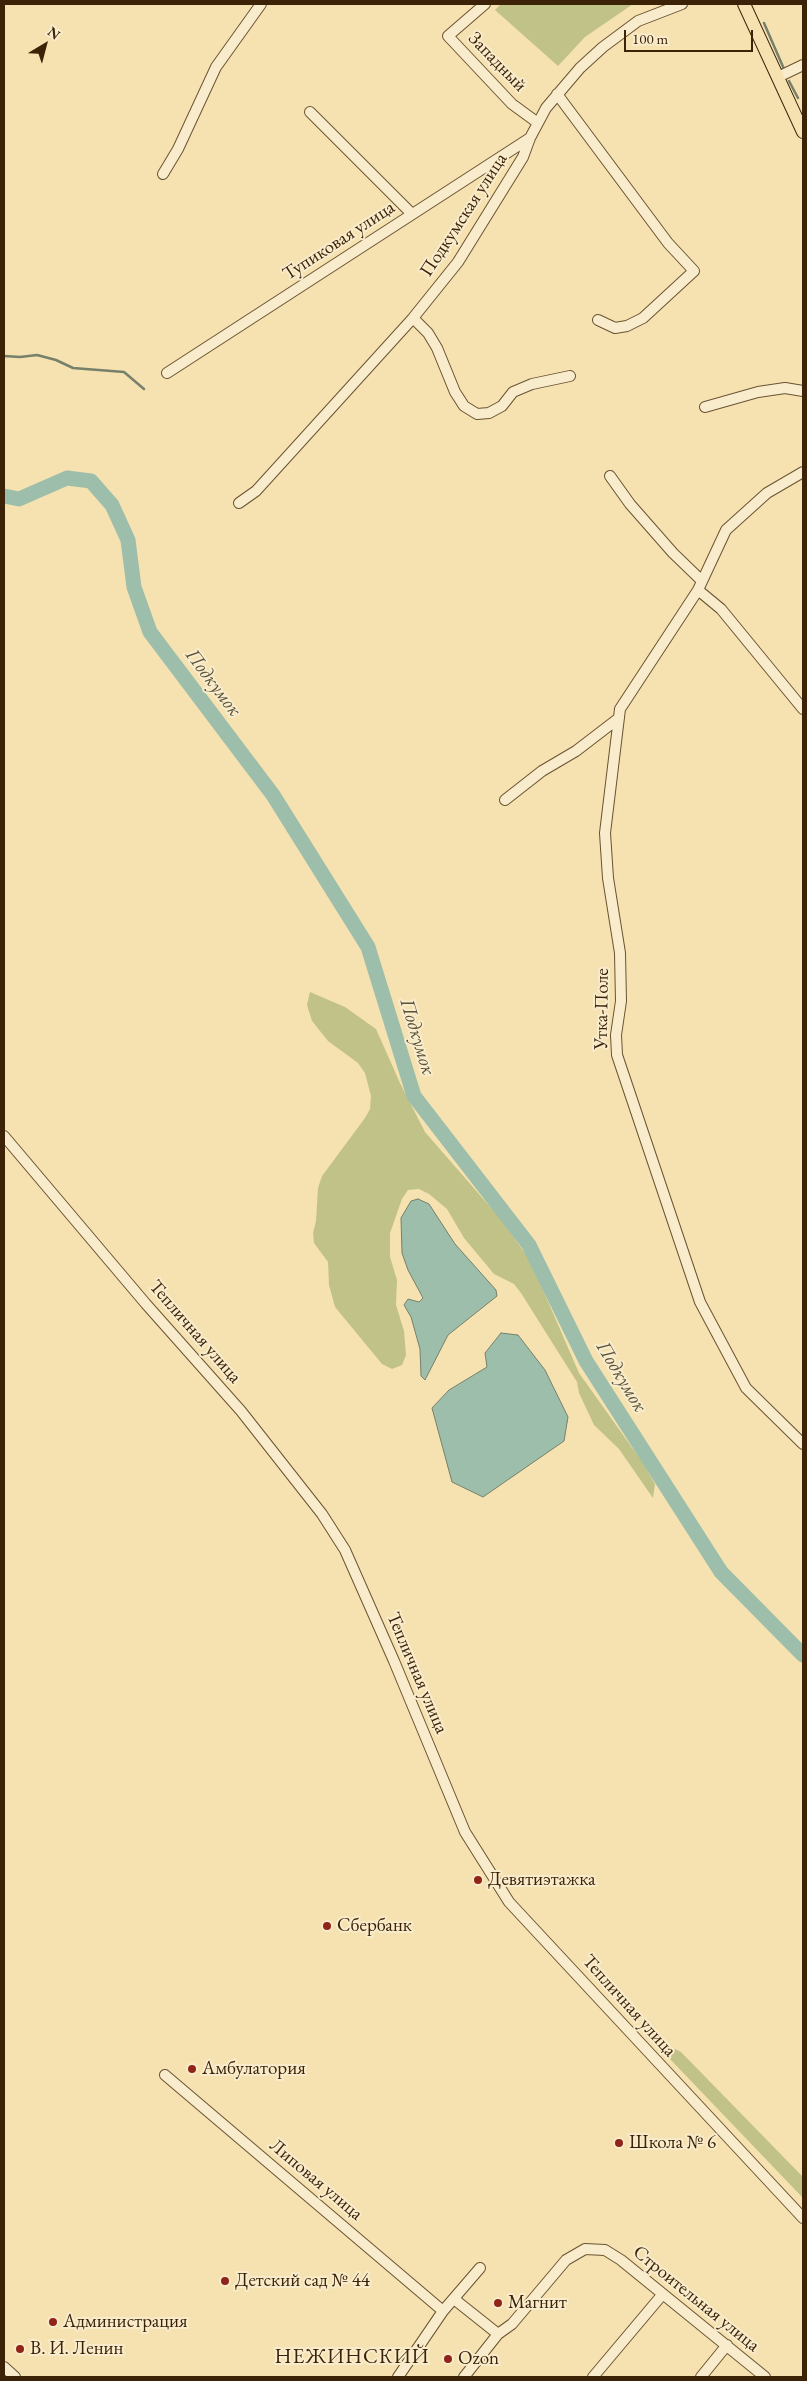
<!DOCTYPE html>
<meta charset="utf-8">
<style>
body{margin:0}
#map{position:relative;width:807px;height:2381px;overflow:hidden;background:#f6e2b0;font-family:"EB Garamond",serif}
canvas{display:block}
.frame{position:absolute;inset:0;border:5px solid #3c2308;pointer-events:none}
.north{position:absolute;left:20px;top:20px;width:50px;height:50px;-webkit-text-stroke:4px #f9eccc;paint-order:stroke;rotate:37deg;font-size:14px;font-weight:700;line-height:20px;text-align:center;color:#3c2308}
.north::after{content:'';display:block;margin:auto;width:18px;height:22px;background:#3c2308;clip-path:polygon(50% 0,100% 100%,50% 72%,0 100%)}
.scale{position:absolute;left:624px;top:30px;width:129px;height:22px;box-sizing:border-box;border:2px solid #3c2308;border-top:0;padding-left:6px;font-size:15px;line-height:18px;white-space:nowrap;color:#3c2308;-webkit-text-stroke:4px #f9eccc;paint-order:stroke}
</style>
<div id="map">
<canvas width="807" height="2381"></canvas>
<div class="frame"></div>
<div class="north">N</div>
<div class="scale">100 m</div>
</div>
<script>
const g = document.querySelector('canvas').getContext('2d');
g.lineJoin = 'round';
function paint(path, color) { g.fillStyle = color; g.fill(path, 'evenodd'); }
const toPath = rows => new Path2D(rows.map(r => 'M' + r).join(''));
function stroke(path, color, width, dash) { g.strokeStyle = color; g.lineWidth = width; g.lineCap = dash ? 'butt' : 'round'; g.setLineDash(dash || []); g.stroke(path); }
function drawText(font, color, halo, rows, align = 'center') {
  g.font = font + ' "EB Garamond",serif'; g.lineWidth = 4; g.setLineDash([]); g.textBaseline = 'middle'; g.strokeStyle = halo; g.fillStyle = color; for (const [text, x, y, turn = 0] of rows) {
    g.save(); g.translate(x, y); g.rotate((+turn || 0) * Math.PI / 180); g.textAlign = isNaN(turn) ? turn : align; if (halo) g.strokeText(text, 0, 0); g.fillText(text, 0, 0); g.restore();
  }
}
const green = toPath([
 [501,4,633,4,585,37,558,66,495,10],
 [310,992,345,1007,376,1029,400,1083,425,1132,499,1217,530,1260,579,1373,643,1463,655,1484,653,1498,619,1449,594,1425,579,1393,577,1382,521,1293,514,1284,494,1274,464,1238,447,1209,429,1194,419,1189,408,1190,402,1199,390,1233,390,1257,397,1280,396,1305,404,1331,406,1355,402,1365,392,1369,382,1364,335,1307,329,1285,328,1262,314,1243,313,1233,316,1221,318,1188,322,1176,365,1118,370,1109,371,1096,365,1073,358,1063,328,1041,312,1021,307,1005],
 [675,2049,681,2052,803,2177,803,2198,669,2058,670,2051]
]);
const water = toPath([
 [418,1199,429,1204,455,1244,496,1290,497,1296,448,1335,425,1380,421,1376,420,1349,411,1317,404,1305,408,1299,419,1302,423,1298,408,1270,402,1253,401,1218,411,1201,418,1199],
 [501,1333,518,1335,545,1370,568,1417,564,1441,483,1497,452,1482,432,1408,449,1390,487,1367,485,1353,501,1333]
]);
const stream = toPath([
 [764,23,784,69],
 [789,81,798,98],
 [4,356,20,357,37,355,56,360,73,368,124,372,144,389]
]);
const river = toPath([
 [4,496,19,499,67,478,91,481,112,505,128,540,134,587,150,632,273,795,368,947,414,1096,529,1245,586,1361,721,1572,803,1655]
]);
const minor = toPath([
 [485,4,448,36,512,104,538,123],
 [778,77,803,65],
 [557,94,668,243,694,271,643,318,627,326,615,328,598,320],
 [310,112,412,214],
 [163,174,178,149,216,67,261,4],
 [413,318,428,333,437,348,455,392,464,406,477,414,489,413,502,406,513,392,532,384,570,376],
 [167,373,530,138],
 [705,407,758,392,785,388,803,391],
 [803,472,767,493,726,530,698,590,620,709,605,833,608,878,620,953,621,1001,616,1035,617,1055,700,1302,746,1388,803,1444],
 [610,476,630,504,673,553,702,581],
 [239,503,256,491,413,318,458,262,523,157,530,138,546,108,580,68,603,47,638,21,682,4],
 [698,590,721,609,803,709],
 [505,800,542,771,576,751,619,718],
 [4,1136,146,1304,241,1411,322,1514,345,1550,394,1661,465,1832,509,1902,803,2218],
 [165,2075,443,2311],
 [454,2299,498,2334],
 [4,2367,15,2377],
 [398,2377,443,2311,480,2268],
 [464,2377,498,2334,512,2324,566,2260,585,2249,605,2250,621,2260,765,2377],
 [593,2377,662,2295],
 [701,2377,727,2345]
]);
const major = toPath([
 [744,4,803,132]
]);
const markers = [
 [478,1880,5,"#8f2418"],
 [327,1926,5,"#8f2418"],
 [192,2069,5,"#8f2418"],
 [619,2143,5,"#8f2418"],
 [225,2281,5,"#8f2418"],
 [498,2303,5,"#8f2418"],
 [53,2322,5,"#8f2418"],
 [20,2349,5,"#8f2418"],
 [448,2359,5,"#8f2418"]
];
const streetNames = [
 ["Западный",497,62,46],
 ["Подкумская улица",464,215,-57],
 ["Тупиковая улица",339,241,-33],
 ["Утка-Поле",602,1009,-89],
 ["Тепличная улица",195,1332,49],
 ["Тепличная улица",417,1673,67],
 ["Тепличная улица",629,2006,48],
 ["Липовая улица",316,2180,40],
 ["Строительная улица",696,2299,39]
];
const poiNames = [
 ["Девятиэтажка",488,1880],
 ["Сбербанк",337,1926],
 ["Амбулатория",202,2069],
 ["Школа № 6",629,2143],
 ["Детский сад № 44",235,2281],
 ["Магнит",508,2303],
 ["Администрация",63,2322],
 ["В. И. Ленин",30,2349],
 ["Ozon",458,2359]
];
const waterNames = [
 ["Подкумок",213,683,53],
 ["Подкумок",417,1037,73],
 ["Подкумок",621,1377,59]
];
const quarterNames = [
 ["НЕЖИНСКИЙ",352,2357]
];
paint(green, '#c1c287');
paint(water, '#9dbeab');
stroke(water, '#76806a', 1);
stroke(stream, '#76806a', 2.5);
stroke(river, '#9dbeab', 15);
stroke(minor, '#6a5332', 12);
stroke(major, '#3c2308', 14);
stroke(minor, '#f9eccc', 10);
stroke(major, '#f6e2b0', 12);
for (const [x, y, r, color] of markers) { const dot = new Path2D(); dot.arc(x, y, r, 0, 2 * Math.PI); g.fillStyle = color; g.fill(dot); stroke(dot, '#f9eccc', 2); }
drawText('19px', '#3c2308', '#f9eccc', streetNames);
drawText('19px', '#3c2308', '#f9eccc', poiNames, 'left');
drawText('italic 20px', '#595239', '#f9eccc', waterNames);
g.letterSpacing = '1px';
drawText('21px', '#3c2308', '#f9eccc', quarterNames);
g.letterSpacing = '0px';
</script>
